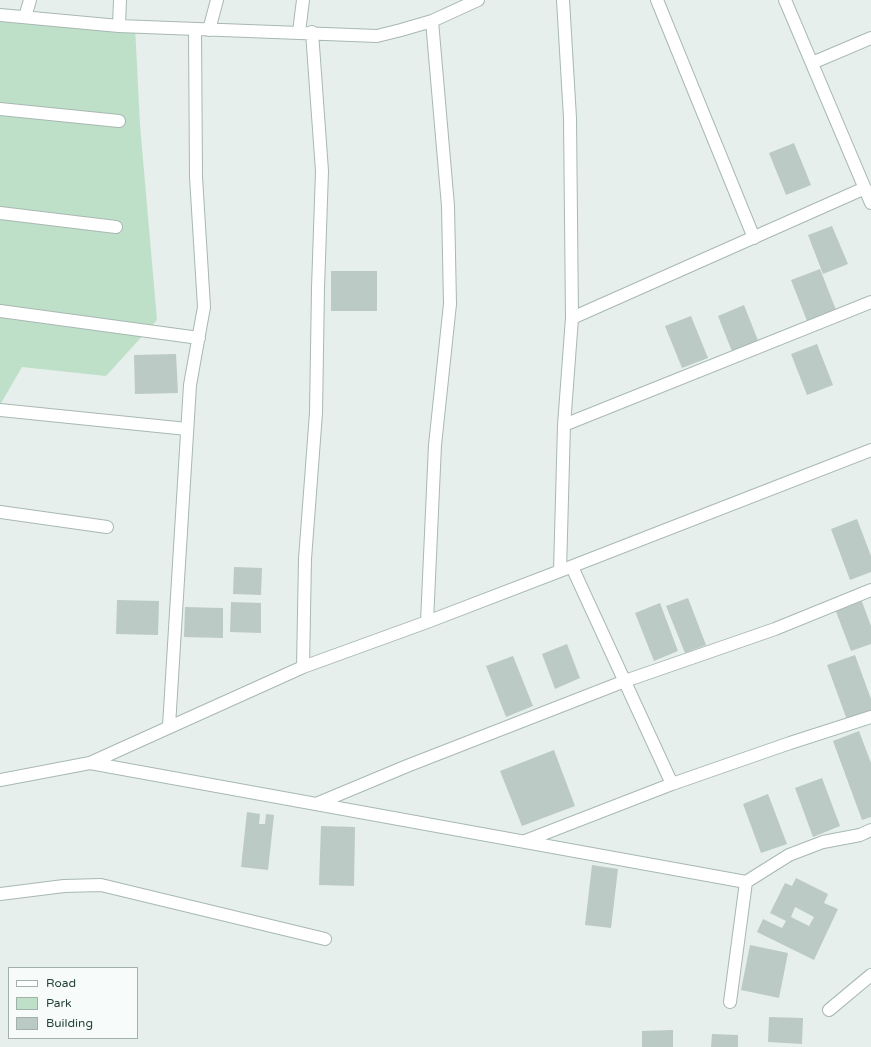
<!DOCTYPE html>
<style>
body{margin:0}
#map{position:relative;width:871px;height:1047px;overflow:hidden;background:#e6efeb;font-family:"Varela Round",sans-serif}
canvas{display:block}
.legend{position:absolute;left:8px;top:967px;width:130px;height:72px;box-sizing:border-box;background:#f7fbf9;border:1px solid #a3b1ad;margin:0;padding:5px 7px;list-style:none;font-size:12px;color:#24423a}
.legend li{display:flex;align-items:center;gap:8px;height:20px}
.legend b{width:20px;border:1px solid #a3b1ad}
</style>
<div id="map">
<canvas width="871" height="1047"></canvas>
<ul class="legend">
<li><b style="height:5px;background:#fff"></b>Road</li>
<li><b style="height:11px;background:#bfe0c8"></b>Park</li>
<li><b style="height:11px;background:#bbcac4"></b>Building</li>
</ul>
</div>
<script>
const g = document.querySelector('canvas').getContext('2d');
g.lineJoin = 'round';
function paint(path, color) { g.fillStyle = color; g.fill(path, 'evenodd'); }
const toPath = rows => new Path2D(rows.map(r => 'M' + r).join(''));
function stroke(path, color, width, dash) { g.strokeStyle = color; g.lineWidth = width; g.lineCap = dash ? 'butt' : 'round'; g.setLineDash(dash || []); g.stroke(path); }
const green = toPath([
 [0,18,135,26,140,125,157,320,106,376,22,367,0,405]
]);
const building = toPath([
 [794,143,811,185,786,195,769,153],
 [832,226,848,264,823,274,808,235],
 [820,269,836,310,807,321,791,280],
 [331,271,377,271,377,311,331,311],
 [744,305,759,343,733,354,718,316],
 [691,316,708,358,682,368,665,326],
 [817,344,833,385,807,395,791,354],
 [176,354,178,393,135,394,134,355],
 [857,519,871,556,871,572,850,580,831,529],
 [234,567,262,568,261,595,233,594],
 [688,598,706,645,685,653,666,606],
 [861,599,871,626,871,644,851,651,835,609],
 [117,600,159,601,158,635,116,634],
 [231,602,261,603,261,633,230,632],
 [660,603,678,651,654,661,635,613],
 [185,607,223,608,223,638,184,637],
 [567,644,580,678,555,689,542,654],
 [855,655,871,699,871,712,847,720,827,665],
 [513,656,533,706,506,717,486,666],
 [859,731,871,763,871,817,862,820,833,741],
 [554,750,575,806,522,826,500,771],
 [822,778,840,826,813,837,795,788],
 [768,794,787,844,761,853,743,804],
 [247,812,260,814,259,824,265,824,266,814,274,815,268,870,241,867],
 [321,826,355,827,354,886,319,885],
 [592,865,618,869,611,928,585,925],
 [796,878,828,894,824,903,838,909,814,960,757,932,763,919,782,928,786,921,770,913,785,883,792,886],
 [795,907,814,917,809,926,791,917],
 [750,945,788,953,779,998,741,990],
 [769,1017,803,1018,802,1044,768,1042],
 [673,1030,673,1047,642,1047,642,1031],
 [712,1034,738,1035,738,1047,711,1047]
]);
const minor = toPath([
 [657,0,754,238],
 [785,0,871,203],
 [0,15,119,26,377,36,401,30,432,21,478,0],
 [25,17,30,0],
 [119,26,120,0],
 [209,30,217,0],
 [299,32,303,0],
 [812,63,871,38],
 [0,109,119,121],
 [0,213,116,227],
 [0,311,199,338],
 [572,318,865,188],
 [0,410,187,429],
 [564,425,871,302],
 [0,512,107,527],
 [572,567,672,784],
 [560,571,564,425,572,318,570,118,563,0],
 [427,622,435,445,450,304,448,206,432,21],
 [303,667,305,559,316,413,318,288,322,171,312,32],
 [169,726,190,385,204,307,196,177,195,29],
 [90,763,746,882,789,855,823,842,860,835,871,830],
 [0,780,90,763,303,667,427,622,560,571,871,450],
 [316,804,407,766,625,681,775,629,871,590],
 [525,841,672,784,790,743,871,717],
 [0,894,64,886,101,885,325,939],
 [730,1002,746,882],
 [829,1010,871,975]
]);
paint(green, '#bfe0c8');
paint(building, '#bbcac4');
stroke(minor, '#a8b8b2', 14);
stroke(minor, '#fff', 12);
</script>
